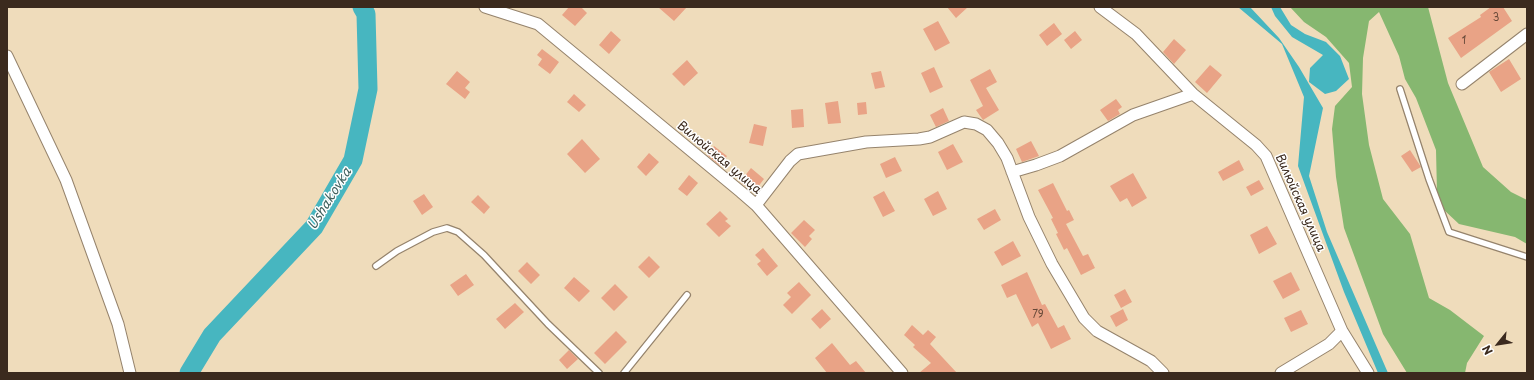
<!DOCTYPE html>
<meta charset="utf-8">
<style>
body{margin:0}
#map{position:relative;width:1534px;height:380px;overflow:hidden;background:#efdcbb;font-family:"Playpen Sans",sans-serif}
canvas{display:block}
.frame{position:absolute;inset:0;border:8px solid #3b2a1e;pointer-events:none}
.north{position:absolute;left:1478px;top:324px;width:40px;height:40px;-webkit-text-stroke:3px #fff;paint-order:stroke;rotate:240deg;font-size:11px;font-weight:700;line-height:16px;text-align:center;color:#3b2a1e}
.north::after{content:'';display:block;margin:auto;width:14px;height:18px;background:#3b2a1e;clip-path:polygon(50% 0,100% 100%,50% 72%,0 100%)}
</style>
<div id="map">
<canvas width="1534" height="380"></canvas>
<div class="frame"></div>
<div class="north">N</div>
</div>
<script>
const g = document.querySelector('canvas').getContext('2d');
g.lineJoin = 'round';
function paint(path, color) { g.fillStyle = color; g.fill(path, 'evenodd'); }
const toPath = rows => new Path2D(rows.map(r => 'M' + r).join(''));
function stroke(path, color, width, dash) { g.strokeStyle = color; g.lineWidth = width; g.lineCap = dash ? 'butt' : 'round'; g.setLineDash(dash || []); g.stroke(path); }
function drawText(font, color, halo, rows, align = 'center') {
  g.font = font + ' "Playpen Sans",sans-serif'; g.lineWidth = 3; g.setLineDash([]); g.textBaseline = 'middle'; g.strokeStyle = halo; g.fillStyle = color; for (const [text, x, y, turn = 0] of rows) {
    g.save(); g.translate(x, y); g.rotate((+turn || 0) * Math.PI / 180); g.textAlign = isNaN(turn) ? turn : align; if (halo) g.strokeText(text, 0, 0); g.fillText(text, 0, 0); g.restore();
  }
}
const forest = toPath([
 [1290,7,1428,7,1448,83,1483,167,1511,192,1527,200,1527,244,1515,237,1459,224,1444,210,1437,193,1436,150,1416,98,1405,79,1399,56,1379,12,1369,21,1363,58,1362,94,1369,145,1383,199,1410,234,1429,298,1450,310,1484,336,1467,363,1465,373,1407,373,1383,334,1344,228,1336,177,1332,129,1335,106,1352,87,1349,63,1326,37,1304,22]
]);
const water = toPath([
 [1238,7,1250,7,1279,38,1299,67,1323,108,1309,176,1327,232,1388,373,1378,373,1344,292,1298,166,1304,97,1282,44],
 [1271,7,1280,7,1291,25,1305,34,1326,42,1340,56,1349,79,1336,91,1325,94,1309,82,1310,68,1323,55,1292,37,1275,16]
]);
const river = toPath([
 [189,373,212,335,314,227,353,160,368,89,366,14,362,7]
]);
const building = toPath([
 [569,7,581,7,587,13,575,26,562,15],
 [658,7,687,7,674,21],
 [947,7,968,7,956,18],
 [1491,7,1503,7,1512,21,1461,58,1448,38,1481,17,1480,15],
 [938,21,950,43,935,51,923,29],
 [1054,23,1062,34,1047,46,1039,35],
 [611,31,621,40,609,54,599,45],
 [1075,31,1082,40,1071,49,1064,40],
 [1174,39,1186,50,1174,64,1163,52],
 [542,49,559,62,550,74,538,65,542,59,537,55],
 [1509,59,1521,79,1501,92,1489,72],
 [687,60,698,73,684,86,672,74],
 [1210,65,1222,75,1207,93,1195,82],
 [934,67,943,87,930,93,921,73],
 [990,69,997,82,986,88,999,110,983,120,976,110,983,106,970,80],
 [457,71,470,82,465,88,470,92,465,99,446,84],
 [881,71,885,87,875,89,871,73],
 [574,94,586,105,579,112,567,102],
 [1116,99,1122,107,1118,110,1120,114,1108,121,1100,110],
 [838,101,841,123,828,124,825,103],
 [866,102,867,114,858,115,857,103],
 [943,108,949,121,936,127,930,115],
 [803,109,804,127,792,128,791,110],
 [754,124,767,127,763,146,749,143],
 [582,139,600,159,585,173,567,154],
 [1031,141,1039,156,1022,162,1016,149],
 [953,144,963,162,947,170,938,152],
 [714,146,727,156,720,166,707,155],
 [1410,150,1421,167,1412,172,1401,156],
 [649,153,659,162,646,176,637,167],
 [895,157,902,171,886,178,880,164],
 [1239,160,1244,170,1223,181,1218,172],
 [751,168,764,179,754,192,740,182],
 [1133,173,1147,198,1132,207,1127,198,1120,202,1110,186],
 [689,175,698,183,687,196,678,189],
 [1259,180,1264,189,1251,196,1246,187],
 [1053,183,1067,211,1069,210,1074,220,1066,224,1083,256,1088,254,1095,268,1081,275,1067,248,1064,250,1056,234,1058,233,1051,219,1053,218,1038,190],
 [884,191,895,211,883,217,873,197],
 [938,191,947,209,933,216,924,199],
 [424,194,433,207,422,215,413,201],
 [478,195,490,207,484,214,471,202],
 [995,209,1001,220,984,230,977,219],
 [720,211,728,219,725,221,731,226,719,237,706,224],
 [804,220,815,230,809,236,812,239,805,247,791,233],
 [1267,226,1277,244,1259,254,1250,235],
 [1013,241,1021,256,1002,266,994,252],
 [763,248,778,266,767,276,757,264,761,261,755,255],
 [649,256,660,267,649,278,638,267],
 [527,262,540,275,531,284,518,271],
 [1027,272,1042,305,1045,304,1058,328,1064,325,1071,339,1051,349,1038,323,1032,327,1016,294,1007,298,1001,285],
 [1291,272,1300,290,1283,299,1273,281],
 [466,274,474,285,458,296,450,285],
 [574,277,590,291,579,302,564,288],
 [799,282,811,295,792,314,783,305,791,297,787,293],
 [615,284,628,297,614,311,601,298],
 [1125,289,1132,302,1121,308,1114,295],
 [515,303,524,312,505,329,496,319],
 [822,309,831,319,820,329,811,319],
 [1123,309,1128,320,1116,327,1110,316],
 [1301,310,1308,324,1291,332,1284,318],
 [912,325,923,335,928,330,936,337,930,344,957,373,919,373,931,363,913,347,915,345,904,335],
 [616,331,627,342,605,364,594,353],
 [832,343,850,365,856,361,866,373,827,373,815,358],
 [569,350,578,359,567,369,559,360]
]);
const lane = toPath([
 [1400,89,1429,179,1449,232,1527,257],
 [376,266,397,251,433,232,447,228,458,232,484,255,548,324,599,373],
 [624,373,687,295]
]);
const street = toPath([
 [485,7,538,24,741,192,756,205,902,373],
 [1100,7,1136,34,1193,94,1256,145,1266,156,1342,331,1368,373],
 [7,56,66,180,118,324,130,373],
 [1462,84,1527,34],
 [1012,172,1036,165,1060,156,1133,115,1193,94],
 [756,205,790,161,798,154,866,142,919,139,930,137,964,122,976,124,987,130,998,143,1007,158,1029,217,1052,264,1084,318,1097,331,1151,361,1163,373],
 [1281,373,1329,344,1342,331]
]);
const numberNames = [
 ["3",1496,18],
 ["1",1464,41],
 ["79",1038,315]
];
const streetNames = [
 ["Вилюйская улица",719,158,40],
 ["Вилюйская улица",1300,203,66]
];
const waterNames = [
 ["Ushakovka",330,199,-58]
];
paint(forest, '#86b770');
paint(water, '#47b6c0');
stroke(river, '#47b6c0', 19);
paint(building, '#e9a386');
stroke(lane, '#95836c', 8);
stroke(street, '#95836c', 13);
stroke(lane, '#fff', 5.5);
stroke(street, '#fff', 11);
drawText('10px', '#664838', null, numberNames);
drawText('12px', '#3b2a1e', '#fff', streetNames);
drawText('italic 13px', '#40625f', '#fff', waterNames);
</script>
